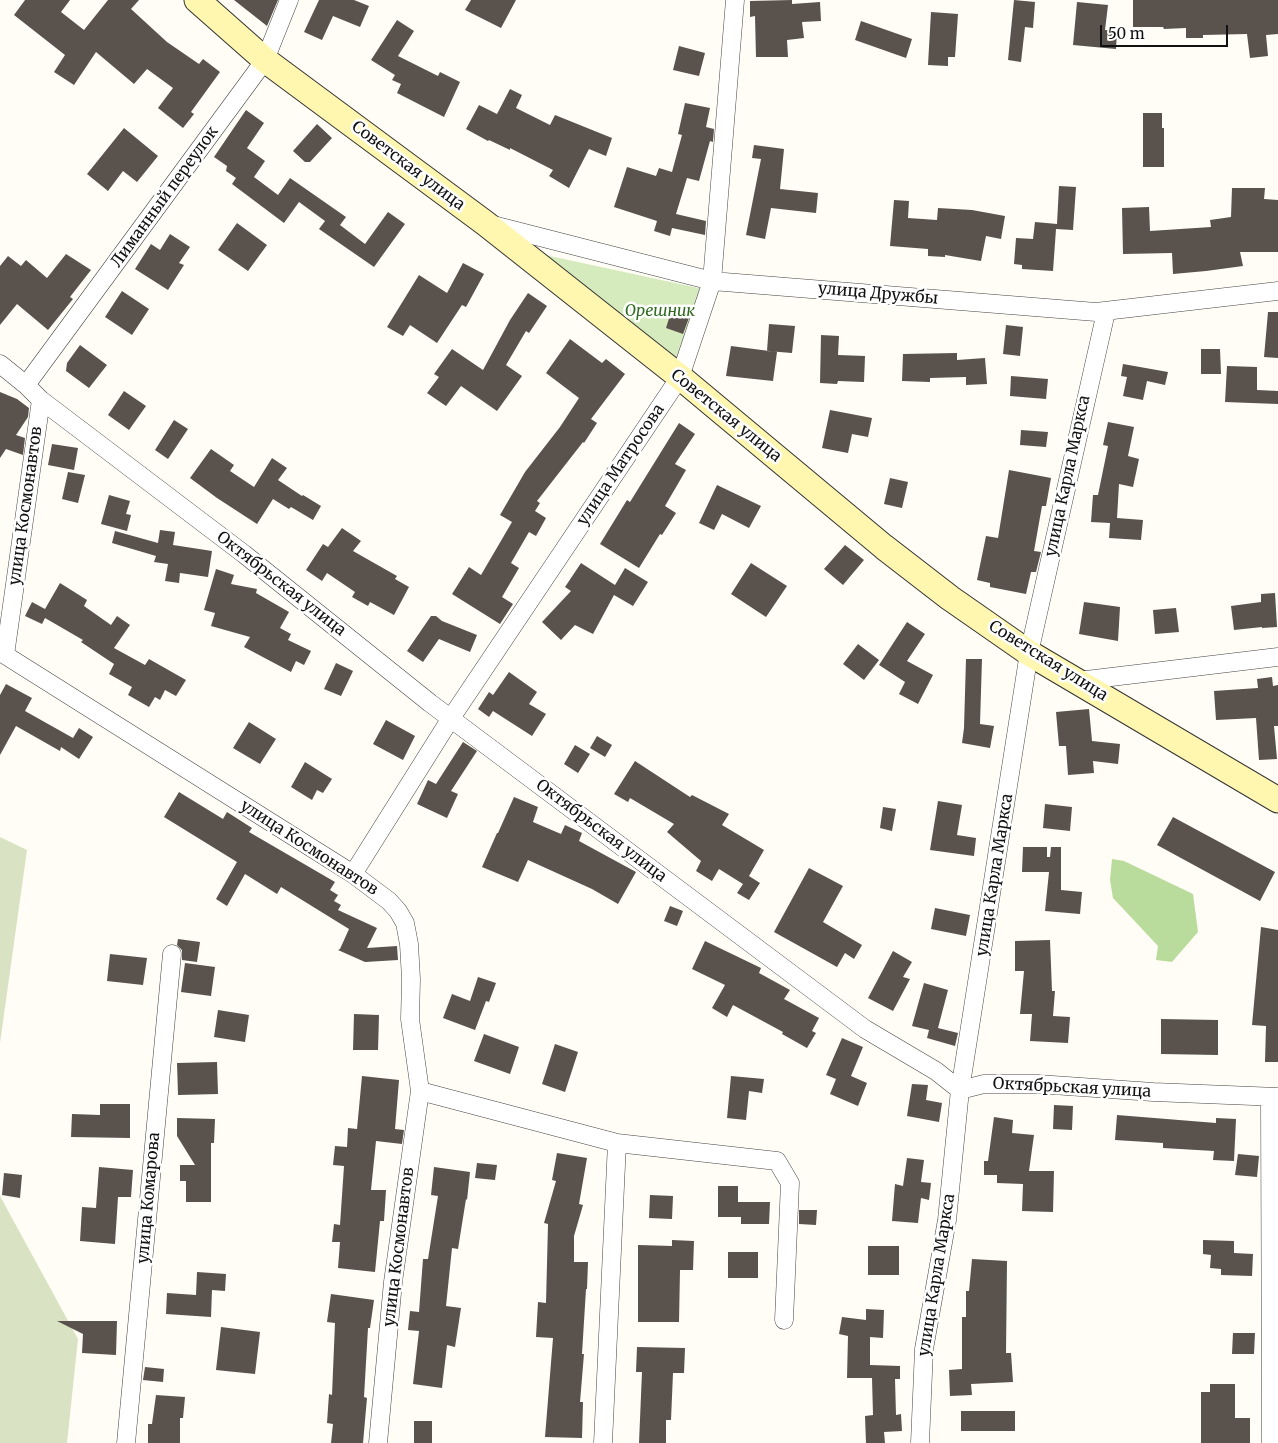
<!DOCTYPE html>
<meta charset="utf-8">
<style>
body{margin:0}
#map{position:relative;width:1278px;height:1443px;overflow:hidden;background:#fffdf5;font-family:Merriweather,serif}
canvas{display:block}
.scale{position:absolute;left:1100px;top:25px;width:128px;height:22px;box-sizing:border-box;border:2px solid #111;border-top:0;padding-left:6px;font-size:15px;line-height:18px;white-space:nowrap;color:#111;-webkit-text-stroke:4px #fff;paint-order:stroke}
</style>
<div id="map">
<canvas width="1278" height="1443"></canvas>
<div class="scale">50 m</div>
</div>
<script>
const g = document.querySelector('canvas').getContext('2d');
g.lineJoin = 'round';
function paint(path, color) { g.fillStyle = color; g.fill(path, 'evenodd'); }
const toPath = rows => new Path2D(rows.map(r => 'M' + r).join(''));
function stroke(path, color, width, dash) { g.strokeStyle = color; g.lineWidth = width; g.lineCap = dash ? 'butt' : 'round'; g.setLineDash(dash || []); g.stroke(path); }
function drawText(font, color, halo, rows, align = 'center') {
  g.font = font + ' Merriweather,serif'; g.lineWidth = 5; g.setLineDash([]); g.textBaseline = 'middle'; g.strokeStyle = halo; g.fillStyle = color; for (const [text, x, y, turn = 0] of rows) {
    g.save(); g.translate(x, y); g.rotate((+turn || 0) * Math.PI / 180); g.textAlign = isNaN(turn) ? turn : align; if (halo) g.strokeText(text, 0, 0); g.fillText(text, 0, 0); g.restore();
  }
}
const green = toPath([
 [536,253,703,289,676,363]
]);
const forest = toPath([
 [1112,859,1124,861,1193,894,1198,932,1172,962,1156,960,1158,946,1113,898,1110,880]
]);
const cemetery = toPath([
 [0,837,27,850,0,1043],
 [0,1196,78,1339,67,1443,0,1443]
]);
const building = toPath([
 [25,0,70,0,61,12,84,30,108,0,139,0,131,9,167,42,199,64,203,59,220,72,191,112,194,114,183,128,158,108,173,88,147,69,134,84,96,52,74,85,54,72,65,55,14,15],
 [234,0,278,0,267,26],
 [319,0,354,0,369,6,360,27,333,16,322,40,304,32],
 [471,0,516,0,501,28,465,10],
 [792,0,792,4,820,2,821,21,802,22,804,38,787,40,788,57,756,57,755,16,750,17,750,1],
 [1014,0,1035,2,1033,28,1025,27,1021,62,1008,60],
 [1133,0,1278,0,1278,34,1266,35,1268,56,1250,58,1247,34,1203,35,1203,38,1186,38,1186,28,1164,29,1163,27,1133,27],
 [1077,2,1108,5,1105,30,1117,31,1116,49,1073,45],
 [931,12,958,14,955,57,948,57,948,66,928,65],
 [397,20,414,31,398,56,438,76,440,72,460,82,444,117,397,93,401,84,392,80,395,75,371,60],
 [861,21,912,39,906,58,855,40],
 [679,46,705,53,699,76,673,70],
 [510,89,522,95,516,108,550,125,555,115,612,138,606,156,589,149,569,188,549,176,553,170,510,148,510,150,489,140,488,141,466,129,479,105,497,114],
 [685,103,710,108,706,127,714,129,713,142,710,141,699,181,687,178,676,214,706,221,705,235,672,228,670,236,654,231,657,221,614,207,627,167,656,176,659,168,672,172,682,135,678,134],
 [246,110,264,123,247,148,265,161,254,177,278,195,290,178,346,217,340,225,365,244,388,212,405,224,374,267,319,229,325,221,299,202,284,223,232,184,236,178,226,171,227,166,214,157],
 [1143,113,1162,113,1162,128,1164,128,1164,167,1143,167],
 [317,124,332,138,310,162,305,162,293,151],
 [124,128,158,156,137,182,123,171,108,191,87,174],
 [754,145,784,149,780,189,818,193,816,213,771,208,765,239,746,235,761,159,752,158],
 [1059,186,1076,187,1073,230,1056,229,1053,271,1022,269,1022,265,1014,264,1016,238,1033,239,1035,222,1057,224],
 [1232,188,1265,188,1264,199,1278,200,1278,252,1240,252,1243,266,1206,271,1173,274,1172,253,1123,254,1122,208,1149,207,1150,231,1211,227,1210,220,1231,217],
 [894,200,909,201,908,218,937,220,938,208,972,210,1005,216,1001,239,986,236,981,261,945,255,945,257,928,256,928,249,890,246],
 [237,223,267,245,248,271,218,250],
 [170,234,190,247,179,263,184,265,168,290,135,269,151,244,160,250],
 [66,254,91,270,70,297,73,299,48,330,17,304,0,325,0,266,8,256,21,266,26,260,47,278],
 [463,263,484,274,466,307,462,305,437,343,410,325,403,336,387,327,419,275,447,293],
 [122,291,149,309,132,335,105,317],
 [528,293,547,306,529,333,526,331,506,365,522,376,497,411,461,386,446,406,427,393,439,377,434,374,452,349,483,370,510,320],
 [672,309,690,315,683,334,666,328],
 [1268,312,1278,312,1278,358,1264,357],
 [769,324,795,326,792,353,767,351],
 [1006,325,1023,327,1020,356,1003,354],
 [821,335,839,336,838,355,865,356,864,382,838,381,837,384,820,383],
 [570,339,602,363,606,359,625,374,591,419,597,423,584,443,583,442,537,501,540,503,535,511,546,518,536,536,529,532,511,563,519,568,502,597,513,604,500,624,452,594,469,567,481,575,512,522,500,515,525,472,560,427,579,398,546,373],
 [80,345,107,365,89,388,66,371,67,363],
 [731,346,777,352,773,381,726,376],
 [1201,349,1220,349,1221,374,1201,374],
 [957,353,957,360,985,358,987,384,966,385,966,377,930,378,930,382,902,381,903,354],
 [1123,364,1168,372,1165,385,1147,381,1143,400,1123,396,1127,377,1121,376],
 [1227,366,1257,367,1257,390,1278,391,1278,404,1225,402],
 [1011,376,1048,379,1046,399,1010,396],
 [124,391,146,406,129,430,108,415],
 [0,392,17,399,29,408,28,417,16,435,25,438,23,455,6,449,0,458],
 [830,410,872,418,868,437,852,434,848,453,822,448],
 [174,420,188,429,168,459,155,450],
 [1108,422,1134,427,1128,456,1139,459,1133,487,1119,484,1117,518,1143,520,1141,540,1109,538,1110,523,1091,522,1093,495,1098,495,1108,446,1103,445],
 [679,423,695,434,675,464,686,470,665,506,676,513,662,535,660,534,639,568,600,544,627,500,630,502],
 [1021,430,1048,432,1046,447,1020,445],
 [52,444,78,448,74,470,48,465],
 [211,449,234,465,230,471,254,487,272,458,287,468,278,480,302,496,303,495,321,506,313,520,291,507,289,509,273,499,257,524,217,498,190,478],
 [1009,470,1051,478,1046,506,1042,506,1034,551,1041,552,1036,572,1031,572,1026,594,990,587,990,583,977,580,986,536,998,538],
 [68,472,85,475,78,503,62,499],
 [890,478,908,482,902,508,884,504],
 [717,485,761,506,749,528,722,514,714,530,699,523],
 [109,495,130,501,126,514,131,515,127,531,101,524],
 [342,528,361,541,353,551,397,576,395,579,409,587,394,615,370,602,368,606,352,597,355,592,327,573,322,581,306,570,323,544,328,547],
 [160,530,175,532,173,545,212,551,208,577,180,573,179,583,165,581,168,564,154,562,156,556,112,543,115,531,158,543],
 [845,545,864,560,843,585,824,569],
 [581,563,615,585,625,568,648,582,633,606,614,595,593,634,575,625,561,640,542,622,571,591,565,587],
 [751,563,787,586,766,617,731,594],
 [216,569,234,575,231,584,257,589,256,593,289,612,280,628,291,634,288,640,311,651,304,665,296,661,291,672,244,647,250,637,211,626,215,613,204,610],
 [60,583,87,600,84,606,111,625,117,616,130,625,114,648,145,665,149,659,186,680,176,696,165,690,160,700,155,697,149,707,128,695,132,687,109,674,114,664,81,642,83,640,45,618,42,624,25,616,32,602,45,609],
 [1275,593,1277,627,1262,628,1262,627,1234,630,1231,606,1261,602,1261,594],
 [1084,602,1120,607,1118,641,1079,634],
 [1176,608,1179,632,1155,634,1153,610],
 [431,616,436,616,442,621,477,635,470,652,439,639,423,662,407,651],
 [907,622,925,634,907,661,933,675,918,704,899,694,905,682,879,665],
 [858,644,879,660,864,680,843,664],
 [966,659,982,659,980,724,994,726,990,748,962,743,964,728],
 [336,663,353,671,341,696,324,689],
 [509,672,537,692,529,704,546,714,532,736,493,711,489,717,478,709,489,692,493,695],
 [1272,677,1273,686,1278,685,1278,726,1274,726,1277,759,1259,760,1256,718,1216,720,1214,691,1258,688,1257,679],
 [6,684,32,698,25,711,73,738,79,728,93,737,79,759,61,747,60,751,16,726,0,755,0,695],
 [1089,709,1092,741,1120,744,1118,764,1093,761,1094,773,1068,775,1066,746,1059,746,1056,712],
 [386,720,415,736,403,760,373,744],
 [249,722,276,739,260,764,233,748],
 [597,736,612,745,605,757,590,748],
 [463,742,477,751,451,791,458,794,447,818,417,804,428,780,436,784],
 [575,745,590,754,578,773,564,764],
 [635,761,690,797,692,795,729,814,722,825,764,850,749,876,760,883,749,900,737,893,743,884,719,869,712,881,696,871,701,861,667,832,674,824,630,798,628,802,614,794],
 [305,762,332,779,323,793,317,790,312,800,291,787],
 [179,792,223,819,227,812,252,828,249,832,335,882,330,890,338,895,334,901,341,905,338,910,377,928,367,948,397,946,398,960,365,962,338,950,340,949,349,929,281,887,277,894,245,874,227,906,216,899,237,862,164,817],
 [514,797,538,807,533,822,561,834,565,825,582,833,579,841,636,872,618,904,592,889,528,860,518,882,482,867,497,833,498,833],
 [938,801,962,805,957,835,976,838,974,856,930,850],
 [1045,804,1072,807,1070,831,1043,828],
 [883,807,896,809,892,831,880,828],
 [1173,817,1275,872,1260,901,1157,845],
 [1023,847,1047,847,1047,857,1050,857,1051,847,1061,847,1061,890,1082,892,1080,914,1045,911,1049,872,1022,872],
 [809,868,843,886,823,922,862,945,854,959,845,953,837,967,774,932],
 [670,906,683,911,677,926,664,921],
 [935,908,970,915,966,936,931,929],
 [1261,927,1278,930,1278,1062,1265,1062,1266,1026,1252,1025],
 [178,939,200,942,197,962,182,960,182,950,177,945],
 [1050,940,1052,991,1055,991,1053,1016,1070,1017,1068,1043,1030,1041,1032,1014,1020,1014,1024,971,1015,971,1015,941],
 [705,941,761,968,759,973,790,990,784,999,819,1018,812,1031,816,1033,807,1048,782,1034,783,1032,733,1005,727,1017,712,1008,725,985,692,969],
 [893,951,912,962,903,977,910,979,893,1011,868,998],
 [110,954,147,958,143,985,107,981],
 [185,963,215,967,211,996,181,992],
 [478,977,496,983,489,1002,486,1001,475,1030,443,1018,452,994,470,1001],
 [924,983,948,990,938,1028,958,1033,955,1046,927,1038,929,1030,912,1026],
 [218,1010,249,1015,245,1042,214,1037],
 [354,1014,379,1015,378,1050,353,1050],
 [1161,1019,1218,1020,1218,1055,1161,1054],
 [484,1034,519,1047,510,1074,474,1061],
 [842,1038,863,1047,851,1076,867,1083,858,1106,830,1094,836,1079,826,1075],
 [555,1044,578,1052,565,1092,542,1084],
 [217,1062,218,1094,178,1095,177,1063],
 [362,1076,399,1080,395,1129,404,1130,402,1144,376,1141,371,1190,386,1190,384,1221,380,1221,375,1272,338,1268,340,1242,332,1242,334,1224,340,1225,344,1166,333,1165,335,1146,347,1147,348,1128,357,1129],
 [731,1076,764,1079,762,1093,749,1091,746,1120,727,1118],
 [912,1084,928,1085,926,1100,942,1103,939,1122,907,1116],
 [100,1104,130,1104,130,1138,71,1137,72,1114,100,1115],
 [1054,1105,1073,1106,1072,1130,1053,1129],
 [1117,1115,1216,1123,1216,1118,1236,1119,1234,1161,1213,1160,1214,1151,1163,1148,1163,1143,1115,1140],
 [994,1117,1013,1120,1012,1133,1034,1135,1029,1171,1054,1171,1053,1212,1022,1211,1023,1184,997,1183,997,1175,984,1175,984,1161,988,1161],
 [177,1118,215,1119,214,1143,211,1143,211,1202,186,1202,186,1181,180,1181,180,1165,195,1165,177,1136],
 [557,1153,587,1158,579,1204,583,1205,574,1236,574,1262,588,1262,587,1289,586,1289,582,1354,584,1354,580,1402,583,1402,582,1438,545,1437,553,1338,536,1337,538,1302,546,1303,548,1224,544,1223,556,1181,552,1180],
 [1238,1154,1259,1156,1257,1177,1235,1175],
 [907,1158,924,1160,921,1182,931,1183,929,1200,921,1198,918,1223,892,1221,895,1184,903,1186],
 [477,1163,497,1165,495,1180,475,1178],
 [99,1167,133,1170,131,1197,118,1197,115,1244,80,1241,82,1207,96,1208],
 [434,1167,470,1172,467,1200,466,1199,458,1249,452,1248,446,1306,461,1308,455,1347,447,1345,442,1388,413,1384,419,1331,408,1330,410,1311,419,1312,423,1259,428,1259,438,1196,431,1195],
 [4,1173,22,1175,20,1198,2,1195],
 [718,1186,738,1186,738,1202,770,1202,769,1224,741,1224,741,1217,718,1217],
 [650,1195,673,1196,672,1219,649,1218],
 [799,1210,817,1210,816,1225,799,1224],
 [672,1240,694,1241,693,1270,680,1270,679,1322,638,1322,638,1245,672,1246],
 [1203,1240,1234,1241,1234,1253,1253,1254,1252,1276,1221,1275,1221,1269,1210,1268,1211,1255,1203,1254],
 [868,1246,899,1246,899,1275,868,1275],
 [728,1252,758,1252,758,1278,728,1278],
 [972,1259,1007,1261,1006,1353,1011,1353,1013,1382,971,1384,972,1395,950,1396,949,1370,962,1369,962,1317,966,1317,966,1291,969,1291],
 [197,1272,226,1274,225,1291,212,1290,211,1317,166,1314,167,1293,196,1295],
 [331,1294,374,1300,370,1328,368,1328,364,1397,367,1398,363,1443,331,1443,333,1424,327,1423,329,1394,332,1395,335,1323,327,1322],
 [866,1309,884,1310,883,1338,870,1337,870,1365,900,1366,900,1379,895,1379,896,1415,901,1414,902,1431,884,1432,885,1443,866,1443,865,1416,873,1415,872,1378,847,1378,848,1336,839,1334,842,1317,866,1320],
 [57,1321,117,1321,116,1355,82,1353,83,1334],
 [221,1327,260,1332,255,1374,216,1370],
 [1233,1333,1255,1333,1254,1354,1232,1354],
 [637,1347,685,1348,684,1373,673,1373,671,1420,666,1420,666,1443,639,1443,642,1372,636,1372],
 [145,1367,164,1369,163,1382,143,1380],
 [1210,1384,1235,1384,1235,1418,1250,1418,1250,1443,1201,1443,1201,1392,1210,1392],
 [156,1395,185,1397,183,1418,180,1418,180,1443,148,1443,148,1424,152,1424],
 [961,1411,1015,1411,1015,1431,961,1431],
 [414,1421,432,1421,432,1443,414,1443]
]);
const street = toPath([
 [493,225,712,281,1096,312,1278,291],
 [0,364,26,385,41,400,244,554,430,703,865,1029,936,1071,960,1090,984,1084,1038,1084,1153,1092,1278,1097],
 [26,385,265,60,289,0],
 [41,400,5,655,353,874,389,901,398,911,405,923,409,944,411,979,410,1019,420,1091,393,1282,378,1443],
 [1078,681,1278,657],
 [353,874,451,718,680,377,712,281,735,0],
 [420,1091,617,1143,777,1161,790,1183,784,1320],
 [1270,1097,1271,1443],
 [126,1443,172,954],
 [603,1443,617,1143],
 [920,1443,924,1349,947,1220,960,1090,1029,653,1106,312]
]);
const secondary = toPath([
 [197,0,265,60,485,223,680,377,884,547,950,598,1029,653,1278,800]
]);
const streetNames = [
 ["Советская улица",408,166,37],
 ["Лиманный переулок",165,197,-54],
 ["улица Дружбы",878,294,5],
 ["Советская улица",726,416,39],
 ["улица Матросова",621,465,-56],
 ["улица Карла Маркса",1068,476,-78],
 ["улица Космонавтов",26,506,-82],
 ["Октябрьская улица",281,584,38],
 ["Советская улица",1048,661,32],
 ["Октябрьская улица",601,831,37],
 ["улица Космонавтов",309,848,33],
 ["улица Карла Маркса",995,875,-81],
 ["Октябрьская улица",1072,1088,3],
 ["улица Комарова",149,1198,-85],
 ["улица Космонавтов",399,1247,-83],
 ["улица Карла Маркса",937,1275,-81]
];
const parkNames = [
 ["Орешник",660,311]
];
paint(green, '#d5ebbd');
paint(forest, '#b9dc9c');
paint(cemetery, '#d9e3c4');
paint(building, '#5a524d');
stroke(street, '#444', 19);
stroke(secondary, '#333', 27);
stroke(street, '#fff', 18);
stroke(secondary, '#fff6b0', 25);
drawText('16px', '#111', '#fff', streetNames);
drawText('italic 16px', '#2f6b1f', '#fff', parkNames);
</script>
